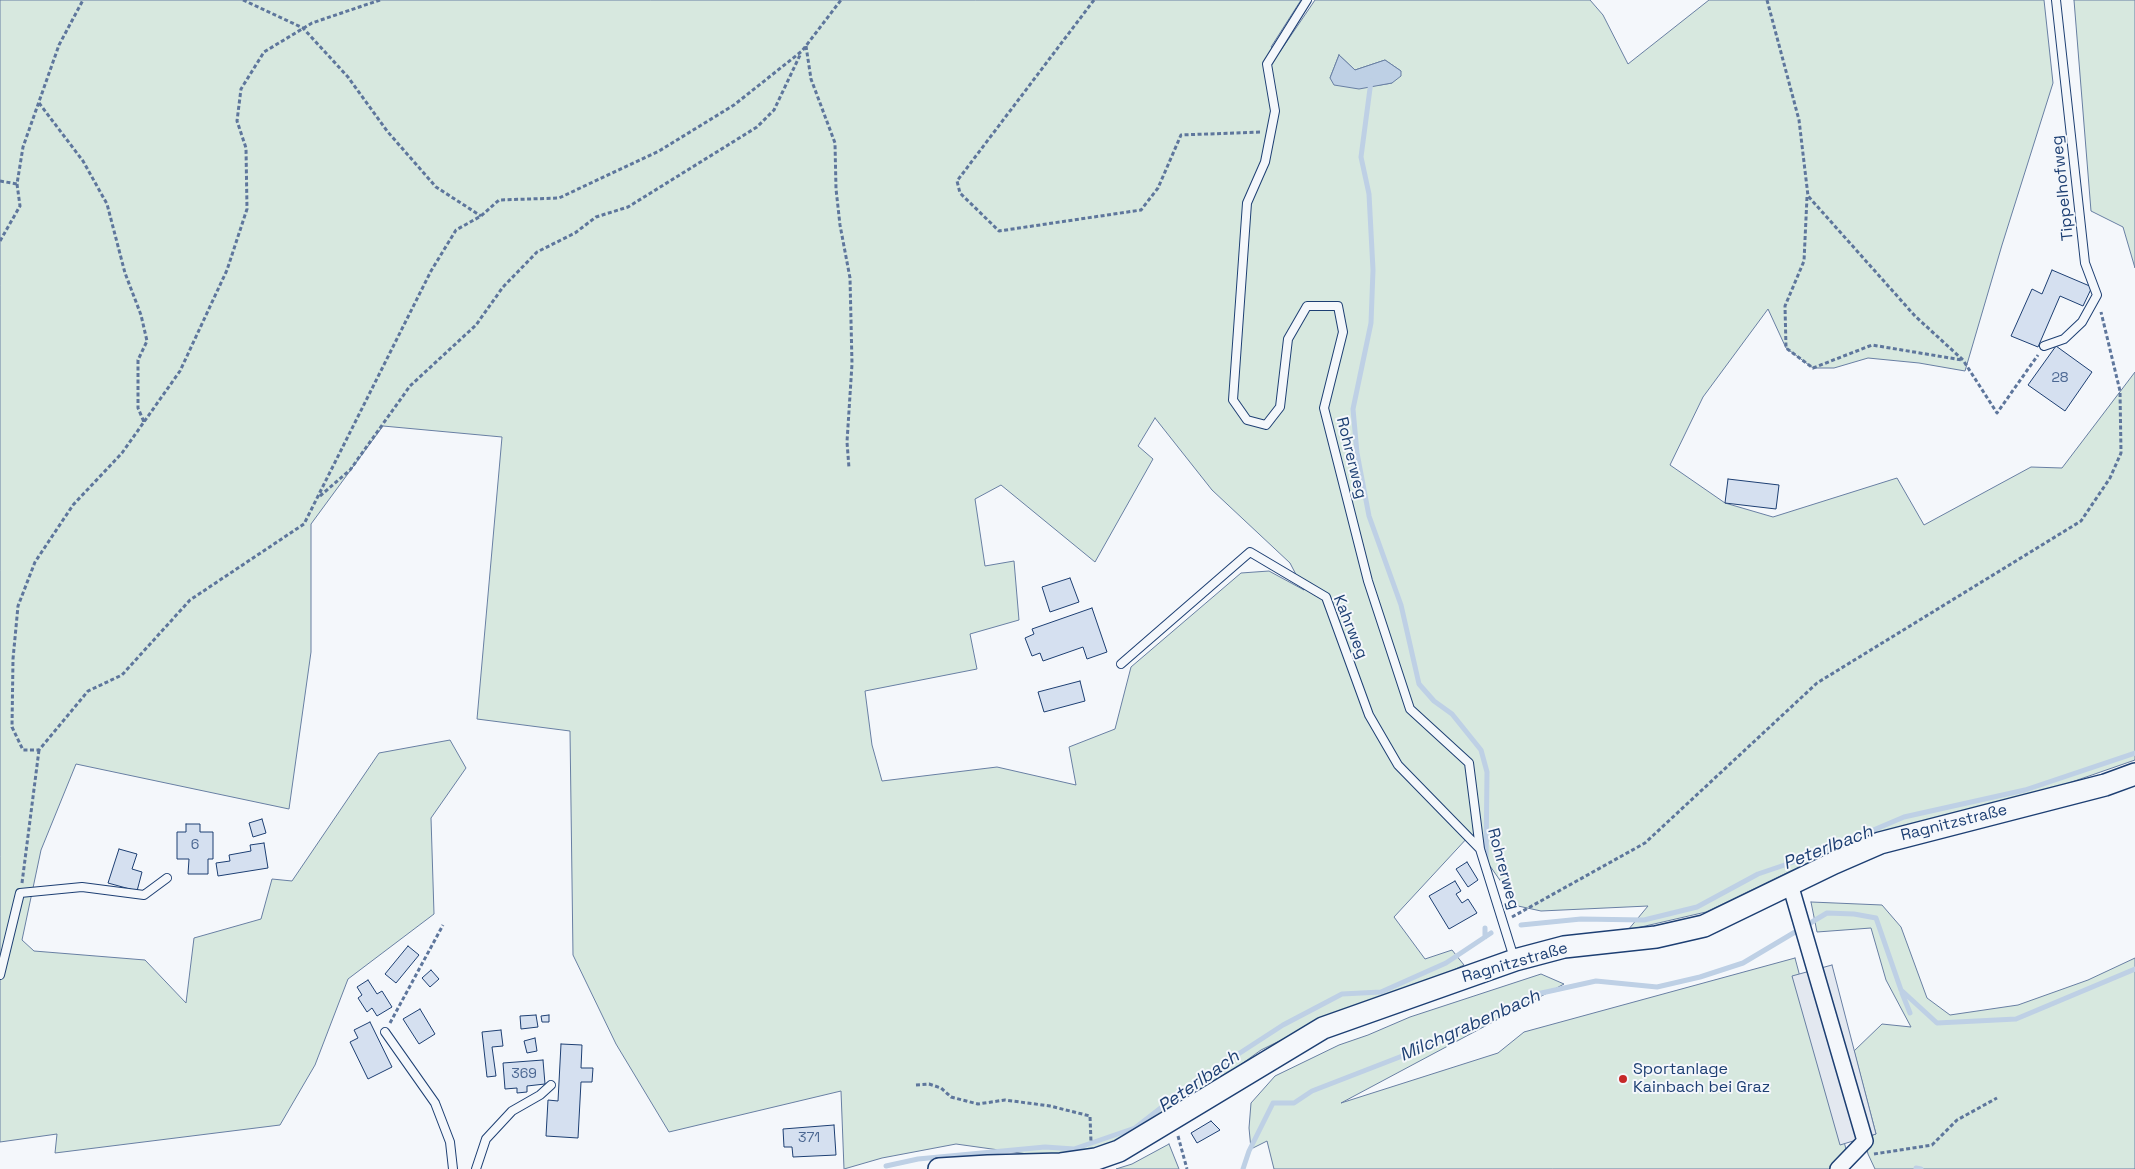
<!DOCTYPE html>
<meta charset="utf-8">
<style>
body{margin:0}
canvas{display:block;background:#f4f7fb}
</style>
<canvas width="2135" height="1169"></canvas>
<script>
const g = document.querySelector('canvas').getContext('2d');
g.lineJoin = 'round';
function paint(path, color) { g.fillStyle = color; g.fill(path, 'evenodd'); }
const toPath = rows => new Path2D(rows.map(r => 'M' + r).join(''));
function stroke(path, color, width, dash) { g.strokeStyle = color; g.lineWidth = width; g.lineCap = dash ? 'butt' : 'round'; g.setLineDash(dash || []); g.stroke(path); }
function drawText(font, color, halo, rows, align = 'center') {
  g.font = font + ' "Space Grotesk",sans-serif'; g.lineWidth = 4; g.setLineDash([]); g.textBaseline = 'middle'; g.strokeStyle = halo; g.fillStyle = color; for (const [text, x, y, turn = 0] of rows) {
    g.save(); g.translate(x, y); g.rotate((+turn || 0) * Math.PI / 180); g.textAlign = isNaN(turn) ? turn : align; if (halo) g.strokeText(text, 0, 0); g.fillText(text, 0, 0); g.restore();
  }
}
const green = toPath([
 [0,0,1301,0,1271,47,1279,53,1315,0,1590,0,1603,15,1628,64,1709,0,2044,0,2053,83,2002,245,1965,371,1919,363,1868,358,1834,368,1813,368,1786,348,1768,309,1703,397,1670,465,1725,503,1773,517,1897,478,1924,525,2031,467,2062,468,2135,372,2135,760,2066,784,1889,830,1805,864,1706,912,1628,930,1648,906,1541,911,1518,906,1469,836,1394,917,1425,959,1452,950,1464,965,1415,988,1314,1024,1261,1050,1218,1081,1141,1130,1093,1152,1049,1157,956,1144,882,1158,844,1169,841,1091,669,1132,616,1044,573,955,570,731,477,719,502,437,383,426,311,524,311,652,289,809,76,764,41,850,22,940,34,951,145,960,186,1003,194,938,261,919,272,879,292,881,379,753,450,740,466,768,431,818,434,914,348,979,315,1065,280,1125,55,1153,57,1134,0,1142,0,0],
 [1339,55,1355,70,1385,60,1401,71,1392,83,1380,85,1330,78,1339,55],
 [1155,418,1212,490,1290,563,1304,590,1269,571,1241,573,1131,667,1115,729,1069,747,1076,785,997,767,882,781,872,745,865,691,977,669,970,634,1019,620,1014,561,985,566,975,499,1001,485,1095,562,1153,459,1138,446,1155,418],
 [2074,0,2135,0,2135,268,2123,227,2091,211,2074,0],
 [1811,902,1882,905,1901,927,1927,998,1950,1015,2018,1005,2088,980,2135,958,2135,1169,1875,1169,1868,1154,1864,1138,1876,1134,1854,1051,1882,1024,1911,1027,1886,980,1871,928,1817,932,1811,902],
 [1795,958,1846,1149,1831,1169,1274,1169,1267,1141,1251,1149,1249,1128,1251,1103,1275,1076,1339,1045,1368,1035,1410,1017,1541,974,1564,984,1341,1103,1498,1053,1524,1032,1795,958],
 [1169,1144,1179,1169,1116,1169,1132,1164,1169,1144]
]);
const parking = toPath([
 [1832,965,1876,1134,1840,1145,1792,976,1832,965]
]);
const water = toPath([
 [1339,55,1355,70,1385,60,1401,71,1401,76,1392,83,1359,89,1334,85,1330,78,1339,55]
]);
const stream = toPath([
 [1371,81,1361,157,1369,194,1373,270,1371,323,1353,409,1357,453,1369,516,1401,605,1419,684,1434,701,1452,714,1481,750,1487,772,1486,861],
 [1521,925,1581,919,1644,920,1697,907,1758,874,1817,854,1904,817,2025,790,2135,753],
 [1485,928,1485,937],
 [1902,993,1910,1013],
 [886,1166,918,1159,1045,1147,1074,1149,1135,1128,1189,1086,1283,1025,1342,994,1381,992,1446,963,1491,933],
 [1916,1168,1921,1169],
 [1243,1169,1249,1151,1273,1103,1294,1103,1312,1091,1410,1053,1537,994,1596,981,1657,987,1700,977,1743,963,1827,913,1854,914,1876,918,1901,990,1937,1023,2016,1019,2135,969]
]);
const building = toPath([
 [2052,270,2092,287,2083,306,2060,296,2038,347,2011,336,2032,289,2042,294,2052,270],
 [2056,346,2092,372,2065,411,2028,385,2056,346],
 [1728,479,1779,485,1776,509,1725,503,1728,479],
 [1070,578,1079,602,1050,612,1042,587,1070,578],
 [1092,608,1107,652,1087,659,1083,647,1043,661,1040,653,1032,656,1025,638,1034,634,1032,629,1092,608],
 [1080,681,1085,701,1044,712,1038,692,1080,681],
 [262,819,266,833,253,837,249,823,262,819],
 [186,824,200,824,200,832,213,832,213,859,208,859,208,874,188,874,189,859,177,859,177,832,186,832,186,824],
 [264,843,268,868,218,876,216,863,230,861,229,855,251,851,250,845,264,843],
 [119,849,137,854,132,869,142,872,137,891,108,883,119,849],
 [1467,862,1478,880,1468,887,1456,869,1467,862],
 [1455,881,1461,891,1456,894,1462,903,1468,899,1477,913,1449,929,1429,896,1455,881],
 [408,946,419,955,396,983,385,974,408,946],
 [431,970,439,979,430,987,422,978,431,970],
 [368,980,377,994,382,991,392,1007,377,1016,372,1008,367,1012,358,998,362,995,357,987,368,980],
 [420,1009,435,1034,419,1044,403,1019,420,1009],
 [536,1015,538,1027,521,1029,520,1016,536,1015],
 [549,1015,549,1022,542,1022,541,1016,549,1015],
 [370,1022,392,1067,368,1079,350,1042,358,1038,354,1030,370,1022],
 [501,1030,503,1046,492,1047,496,1076,487,1077,482,1032,501,1030],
 [535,1038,537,1051,527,1053,524,1041,535,1038],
 [561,1044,582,1045,581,1068,593,1068,592,1082,581,1082,578,1138,546,1136,548,1100,558,1101,561,1044],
 [543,1060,545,1084,527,1086,527,1092,517,1093,517,1088,505,1089,503,1063,543,1060],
 [1211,1121,1220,1130,1197,1143,1191,1133,1211,1121],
 [834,1125,836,1155,793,1157,792,1147,784,1147,783,1129,834,1125]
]);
const path = toPath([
 [243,0,303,28,348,77,387,131,436,187,481,216],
 [380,0,312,23,264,52,241,89,237,121,246,148,247,209,227,270,180,371,122,453,73,505,35,562,18,606,13,659,12,727,23,750,39,750,88,691,122,675,190,600,304,524,431,271,456,230,481,216,499,200,559,198,659,151,734,105,802,51,841,0],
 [1094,0,957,181,960,193,999,231,1141,210,1158,188,1181,135,1260,132],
 [1767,0,1799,120,1808,196,1915,316,1963,360,1997,413,2038,355],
 [806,46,811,79,835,143,836,189,840,225,850,278,852,364,847,442,849,468],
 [39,103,83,161,107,204,125,273,141,315,147,341,138,360,138,408,144,422],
 [0,181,17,184],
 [1807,197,1804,261,1785,306,1786,348,1813,368,1872,345,1962,360],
 [0,241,20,206,17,184,23,147,59,45,83,0],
 [320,496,350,470,410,386,476,325,503,287,537,252,575,233,596,217,628,207,757,127,774,110,801,53],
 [22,883,39,750],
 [1512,917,1645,843,1817,683,2081,521,2110,478,2121,453,2120,391,2101,312],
 [390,1023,443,925],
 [916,1085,929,1084,941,1088,951,1097,978,1104,1005,1100,1050,1106,1090,1116,1091,1142],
 [1178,1136,1187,1169],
 [1874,1154,1932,1145,1957,1120,1997,1098]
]);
const lane = toPath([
 [1307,0,1267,64,1275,111,1265,162,1247,203,1233,400,1247,420,1266,425,1280,407,1288,339,1307,306,1338,306,1343,332,1324,408,1368,581,1410,709,1469,763,1480,849,1514,958],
 [2044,346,2064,339,2082,322,2097,295,2085,263,2056,0],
 [1121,664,1250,552,1326,597,1369,715,1398,765,1480,849],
 [0,975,20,893,82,887,144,895,167,878],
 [385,1032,435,1103,450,1142,453,1169],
 [476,1169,486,1139,512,1111,540,1095,551,1085]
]);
const street = toPath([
 [1790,884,1865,1141,1838,1169]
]);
const secondary = toPath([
 [939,1169,988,1166,1061,1164,1096,1159,1119,1151,1323,1028,1515,960,1564,947,1656,937,1704,926,1834,863,1880,843,2105,785,2135,774]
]);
const markers = [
 [1623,1079,5,"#c62828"]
];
const numberNames = [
 ["28",2060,378],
 ["6",195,845],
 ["369",524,1074],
 ["371",809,1138]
];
const streetNames = [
 ["Tippelhofweg",2063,188,-96],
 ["Rohrerweg",1351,458,76],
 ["Kahrweg",1350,627,68],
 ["Ragnitzstraße",1954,823,-14],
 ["Rohrerweg",1503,869,75],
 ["Ragnitzstraße",1515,963,-16]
];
const poiNames = [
 ["Sportanlage",1633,1070],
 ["Kainbach bei Graz",1633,1088]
];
const waterNames = [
 ["Peterlbach",1828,848,-21],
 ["Milchgrabenbach",1470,1026,-24],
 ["Peterlbach",1199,1082,-35]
];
paint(green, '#d7e8df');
stroke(green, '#687fa3', 1);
paint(parking, '#e3e8f0');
stroke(parking, '#687fa3', 1);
paint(water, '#bed0e5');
stroke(water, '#687fa3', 1);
stroke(stream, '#bed0e5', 5);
paint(building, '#d5e0f0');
stroke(building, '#1d3f73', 1);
stroke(lane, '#1d3f73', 10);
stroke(street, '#1d3f73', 18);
stroke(secondary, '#1d3f73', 24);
stroke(path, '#5e769c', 3, [4, 2.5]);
stroke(lane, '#f4f7fb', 8);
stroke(street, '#f4f7fb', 15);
stroke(secondary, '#f4f7fb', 21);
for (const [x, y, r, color] of markers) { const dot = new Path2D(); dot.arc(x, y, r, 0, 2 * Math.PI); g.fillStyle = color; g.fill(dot); stroke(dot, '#f4f7fb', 2); }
drawText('14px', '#4b6792', null, numberNames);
drawText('16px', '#1d3f73', '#f4f7fb', streetNames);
drawText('16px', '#1d3f73', '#f4f7fb', poiNames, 'left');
drawText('italic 18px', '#1d3f73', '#f4f7fb', waterNames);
</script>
